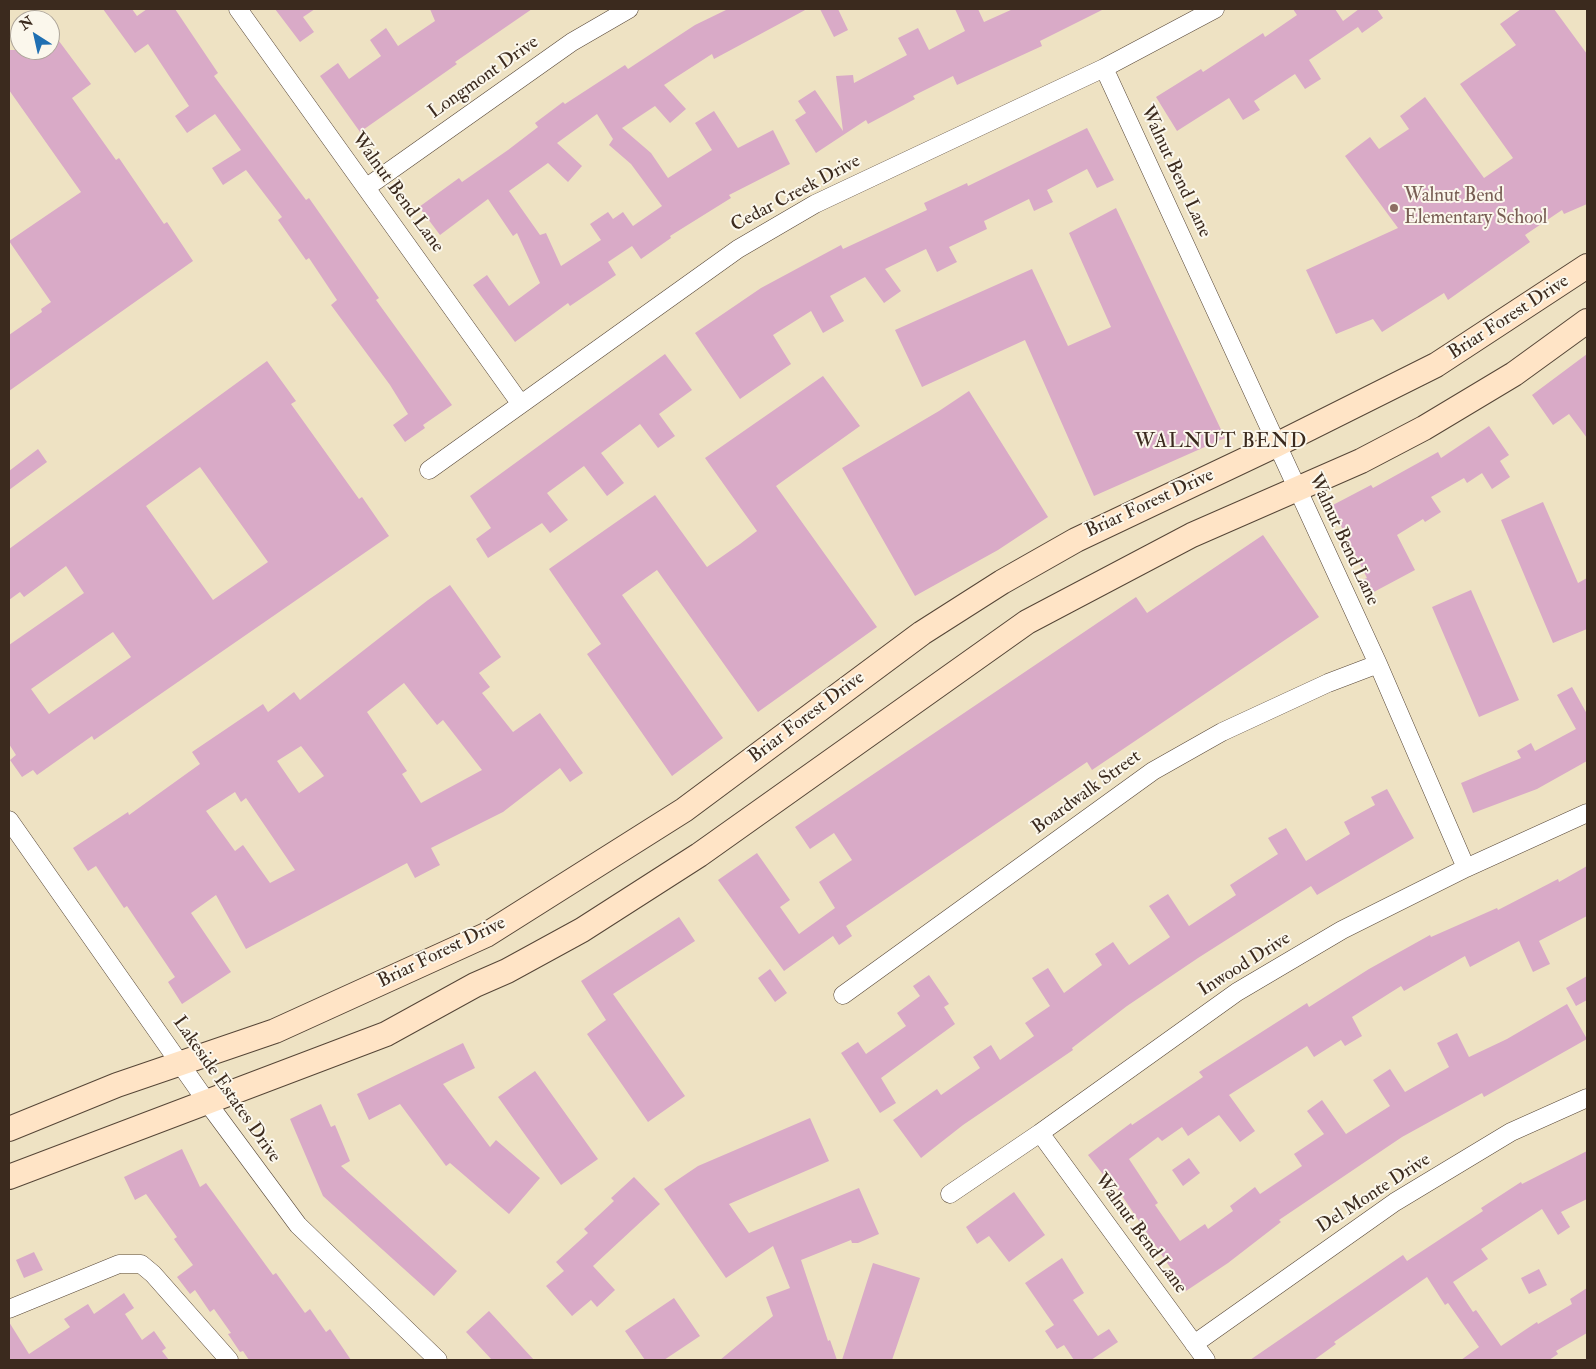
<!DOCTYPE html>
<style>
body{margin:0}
#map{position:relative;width:1596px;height:1369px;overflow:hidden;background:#eee2c3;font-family:"IM FELL Double Pica",serif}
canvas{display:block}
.frame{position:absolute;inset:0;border:10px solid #3b2a1e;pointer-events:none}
.north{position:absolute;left:10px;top:10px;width:50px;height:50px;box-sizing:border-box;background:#fbf7ec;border:1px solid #aea59a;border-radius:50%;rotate:325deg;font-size:14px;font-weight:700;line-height:20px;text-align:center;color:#3b2a1e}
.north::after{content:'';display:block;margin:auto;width:18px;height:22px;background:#1f6fb2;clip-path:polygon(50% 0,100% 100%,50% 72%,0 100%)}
</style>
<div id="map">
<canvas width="1596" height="1369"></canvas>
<div class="frame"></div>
<div class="north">N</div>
</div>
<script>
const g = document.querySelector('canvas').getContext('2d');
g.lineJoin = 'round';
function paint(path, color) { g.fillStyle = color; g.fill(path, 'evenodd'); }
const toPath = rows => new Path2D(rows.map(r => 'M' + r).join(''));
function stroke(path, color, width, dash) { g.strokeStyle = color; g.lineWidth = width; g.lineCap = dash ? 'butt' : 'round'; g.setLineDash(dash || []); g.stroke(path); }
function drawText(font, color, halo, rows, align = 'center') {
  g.font = font + ' "IM FELL Double Pica",serif'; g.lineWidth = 4; g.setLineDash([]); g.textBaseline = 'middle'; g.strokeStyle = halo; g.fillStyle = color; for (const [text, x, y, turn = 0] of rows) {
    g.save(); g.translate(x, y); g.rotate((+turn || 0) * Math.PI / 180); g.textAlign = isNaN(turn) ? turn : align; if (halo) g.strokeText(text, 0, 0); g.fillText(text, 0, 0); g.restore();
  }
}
const building = toPath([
 [103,9,132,9,137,16,147,9,175,9,218,73,214,76,306,200,309,198,379,298,376,300,452,405,423,425,425,428,405,442,393,425,408,414,390,385,331,305,337,300,309,258,306,260,278,220,282,217,246,170,223,185,212,168,241,150,215,114,187,133,175,116,189,106,148,44,135,53],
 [275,9,315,9,303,17,314,32,300,42],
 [430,9,532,9,455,62,457,64,360,132,320,76,338,63,349,79,381,56,370,40,386,28,398,46,435,21],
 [728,9,807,9,714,59,712,54,664,85,686,109,670,123,655,106,622,128,651,153,668,178,712,150,695,123,714,111,738,148,773,130,790,164,729,195,731,198,670,236,671,238,641,259,632,246,608,262,616,275,570,306,568,303,515,342,473,285,487,275,509,306,540,283,517,233,513,236,488,199,440,235,419,207,459,178,462,182,508,150,538,127,535,123,563,102,565,104,625,65,628,69,695,25],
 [597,114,613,139,609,145,631,164,662,206,633,226,623,212,613,219,608,212,590,224,601,240,561,266,546,233,540,235,509,191,548,163,568,182,582,166,557,143],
 [820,9,838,9,848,30,834,37],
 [955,9,978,9,984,22,1013,9,1104,9,1040,41,1042,46,957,85,953,76,913,96,915,99,868,124,866,120,816,153,795,120,806,113,798,101,815,90,843,131,836,76,853,75,854,83,907,55,898,38,918,28,929,50,965,31],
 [1293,9,1335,9,1343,21,1359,9,1377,9,1383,18,1362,33,1358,27,1309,60,1321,79,1305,89,1295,74,1254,101,1260,110,1243,120,1229,98,1177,131,1156,97,1201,69,1203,72,1263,33,1265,37,1297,15],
 [1521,9,1554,9,1587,54,1587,204,1564,214,1562,210,1525,235,1530,242,1448,300,1444,293,1382,332,1373,319,1336,334,1306,270,1398,228,1345,156,1370,137,1379,149,1409,129,1400,116,1425,97,1484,178,1513,158,1460,84,1516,45,1500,24],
 [50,29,91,84,72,98,116,160,119,158,164,224,167,222,193,261,9,391,9,335,42,312,41,309,51,302,9,241,81,192,9,90,9,50,50,50],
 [1087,128,1114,180,1097,188,1087,169,1047,190,1053,202,1034,211,1029,199,984,221,987,229,949,247,957,262,937,272,926,249,885,269,901,291,884,303,865,277,830,296,844,321,823,333,811,311,773,335,791,364,740,399,695,333,761,288,841,245,843,249,927,210,924,203,967,183,968,186],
 [1116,208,1225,438,1094,496,1025,340,922,387,895,330,1032,269,1068,346,1111,327,1069,233],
 [665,354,692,390,659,414,675,436,658,448,640,424,601,453,624,483,607,496,584,466,547,493,568,520,550,533,542,523,488,558,476,539,491,528,470,496],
 [1587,354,1587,438,1569,414,1553,425,1532,395],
 [267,361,296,401,291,404,359,499,362,497,389,536,94,740,92,736,37,775,33,770,22,777,10,760,16,755,9,744,9,645,84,593,66,566,24,597,20,592,9,600,9,549],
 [200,467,268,562,213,600,146,506],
 [113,632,131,657,49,714,31,689],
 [823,376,860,426,776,486,877,627,758,712,657,570,622,595,723,738,672,776,587,654,601,644,549,569,655,495,707,567,740,544,757,531,705,458],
 [969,391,1048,517,998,550,915,596,842,468,939,411],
 [1489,426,1509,455,1500,461,1510,477,1492,489,1482,473,1467,483,1464,478,1431,497,1441,512,1425,522,1423,519,1397,535,1415,570,1370,594,1362,580,1367,578,1331,506,1371,485,1373,488,1438,452,1441,458],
 [38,449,47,462,9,490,9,471],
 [1543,502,1578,583,1587,578,1587,629,1553,643,1501,520],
 [1263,535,1319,617,1092,770,1087,762,846,926,852,936,839,945,833,936,784,971,718,880,757,853,790,900,780,907,799,934,835,908,819,882,852,860,834,833,810,849,795,827,1136,597,1147,613],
 [450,585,501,657,479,673,490,687,482,693,513,732,540,713,583,773,570,782,560,768,503,812,431,848,440,865,415,878,407,863,246,949,216,895,191,913,231,972,182,1004,168,982,175,977,127,906,124,908,96,866,88,871,73,848,128,812,129,815,200,764,192,752,263,704,268,712,294,692,300,700,428,600],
 [404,683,437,725,443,720,482,770,421,803,402,774,407,771,367,712],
 [301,746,324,776,299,793,277,761],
 [235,792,241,802,246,798,295,870,270,883,243,845,235,851,206,811],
 [1471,590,1519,700,1479,717,1432,607],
 [1572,687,1587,714,1587,761,1537,789,1473,813,1461,783,1521,758,1517,751,1531,743,1535,751,1576,729,1557,695],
 [1387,789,1414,838,1317,895,1311,886,1198,958,1127,1006,1072,1048,1073,1050,963,1125,921,1158,893,1120,937,1089,941,1095,980,1068,973,1057,991,1045,1000,1060,1034,1036,1025,1023,1050,1006,1032,978,1048,968,1064,993,1102,965,1095,954,1113,942,1129,965,1170,937,1149,906,1168,894,1189,926,1236,895,1230,885,1278,854,1268,838,1286,828,1306,861,1350,834,1344,822,1375,805,1371,797],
 [1587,866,1587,916,1539,941,1550,964,1533,972,1519,941,1470,967,1465,956,1404,991,1401,986,1352,1017,1362,1036,1345,1046,1341,1040,1314,1057,1307,1046,1229,1095,1255,1131,1240,1142,1219,1115,1188,1136,1182,1127,1162,1141,1158,1137,1129,1159,1158,1203,1155,1205,1180,1241,1205,1224,1208,1229,1233,1211,1230,1206,1255,1187,1260,1194,1302,1166,1294,1154,1324,1134,1307,1111,1322,1100,1346,1134,1390,1106,1373,1080,1390,1069,1405,1092,1449,1067,1437,1043,1457,1033,1469,1057,1507,1039,1567,1004,1587,1039,1484,1097,1482,1093,1402,1137,1279,1220,1281,1222,1228,1263,1186,1291,1108,1175,1105,1177,1088,1155,1131,1123,1132,1125,1203,1077,1199,1072,1307,1003,1309,1007,1369,969,1430,935,1431,937,1497,908,1498,910,1558,879,1559,882],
 [679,917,695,941,613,994,685,1096,648,1122,587,1034,606,1020,581,981],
 [770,969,787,993,775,1002,758,978],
 [929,975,949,1004,944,1007,955,1024,881,1078,896,1103,880,1113,841,1053,858,1042,866,1054,906,1026,897,1013,920,996,913,986],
 [1587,976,1587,1000,1576,1006,1566,988],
 [463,1043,475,1068,443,1084,490,1147,496,1140,540,1178,509,1214,450,1163,446,1166,400,1104,369,1120,357,1094],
 [535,1071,598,1159,561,1185,498,1097],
 [321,1104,331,1127,335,1125,350,1161,341,1166,457,1271,434,1296,323,1196,290,1119],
 [810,1118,829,1161,729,1204,749,1233,859,1188,879,1234,858,1243,852,1243,851,1240,801,1260,828,1341,830,1340,837,1360,720,1360,773,1316,766,1297,790,1288,773,1246,726,1278,664,1189,698,1166],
 [182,1149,200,1187,206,1183,273,1275,276,1273,305,1313,310,1309,326,1332,330,1329,351,1360,249,1360,243,1351,240,1352,228,1334,231,1333,214,1309,210,1312,195,1290,190,1294,177,1277,193,1265,174,1239,177,1237,146,1194,135,1200,124,1177],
 [1587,1151,1587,1199,1561,1212,1570,1227,1558,1235,1542,1209,1481,1249,1488,1259,1453,1282,1473,1312,1476,1310,1501,1346,1537,1322,1538,1324,1572,1304,1570,1299,1587,1288,1587,1333,1556,1351,1558,1354,1549,1360,1461,1360,1479,1347,1448,1303,1445,1305,1427,1277,1334,1342,1336,1344,1314,1360,1250,1360,1403,1255,1407,1261,1483,1211,1481,1208,1521,1182,1522,1184],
 [1189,1158,1200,1173,1183,1186,1172,1170],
 [634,1177,660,1204,593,1266,615,1290,597,1307,591,1300,572,1316,546,1286,564,1271,556,1262,588,1233,584,1229,614,1201,611,1198],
 [1014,1192,1045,1235,1009,1262,989,1236,977,1244,966,1227],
 [34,1252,43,1270,24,1278,16,1260],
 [1062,1258,1084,1293,1073,1300,1098,1336,1109,1329,1118,1342,1091,1360,1074,1360,1064,1345,1057,1349,1045,1331,1054,1325,1025,1283],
 [873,1263,920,1278,892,1360,842,1360],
 [1539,1269,1547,1285,1529,1294,1521,1278],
 [124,1293,134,1308,125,1314,142,1340,154,1331,166,1348,162,1351,169,1360,9,1360,9,1322,29,1354,70,1327,64,1319,88,1304,94,1314],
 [674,1298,700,1336,664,1360,645,1360,625,1331],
 [489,1311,534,1360,492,1360,466,1332]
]);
const minor = toPath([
 [238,9,520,403],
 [1104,68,1378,664,1466,868],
 [367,187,572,42,629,9],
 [429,470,738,249,815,204,1104,68,1215,9],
 [9,820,207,1102,298,1225,438,1360],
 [843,995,1153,771,1222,732,1328,683,1378,664],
 [1040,1133,1206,1360],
 [950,1194,1040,1133,1237,992,1342,930,1466,868,1587,813],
 [9,1309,119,1264,141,1264,153,1274,229,1360],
 [1194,1344,1395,1202,1511,1132,1587,1098]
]);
const secondary = toPath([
 [9,1129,117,1085,275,1031,486,935,684,810,922,633,1002,582,1076,540,1276,445,1436,365,1587,266],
 [9,1177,386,1034,475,985,507,971,582,930,699,855,1027,622,1192,535,1361,461,1424,428,1514,374,1587,321]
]);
const markers = [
 [1394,208,5,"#8d6e63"]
];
const streetNames = [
 ["Longmont Drive",484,78,-35],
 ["Walnut Bend Lane",1175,172,65],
 ["Walnut Bend Lane",397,193,54],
 ["Cedar Creek Drive",796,194,-28],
 ["Briar Forest Drive",1509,318,-33],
 ["Briar Forest Drive",1150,504,-25],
 ["Walnut Bend Lane",1343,540,65],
 ["Briar Forest Drive",807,718,-37],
 ["Boardwalk Street",1087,793,-36],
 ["Briar Forest Drive",442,953,-26],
 ["Inwood Drive",1245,965,-32],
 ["Lakeside Estates Drive",226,1090,55],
 ["Del Monte Drive",1374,1194,-33],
 ["Walnut Bend Lane",1140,1234,54]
];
const educationNames = [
 ["Walnut Bend",1404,197],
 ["Elementary School",1404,219]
];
const neighbourhoodNames = [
 ["WALNUT BEND",1221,443]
];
paint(building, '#d9aac7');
stroke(minor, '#564637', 19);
stroke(secondary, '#564637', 26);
stroke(minor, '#fff', 18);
stroke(secondary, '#ffe4c6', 24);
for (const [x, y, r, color] of markers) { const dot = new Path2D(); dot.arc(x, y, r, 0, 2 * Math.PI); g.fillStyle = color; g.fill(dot); stroke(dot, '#fbf7ec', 2); }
drawText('19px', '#3b2a1e', '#fbf7ec', streetNames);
drawText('19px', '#785e54', '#fbf7ec', educationNames, 'left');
g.letterSpacing = '1px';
drawText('20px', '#3b2a1e', '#fbf7ec', neighbourhoodNames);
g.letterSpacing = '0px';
</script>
